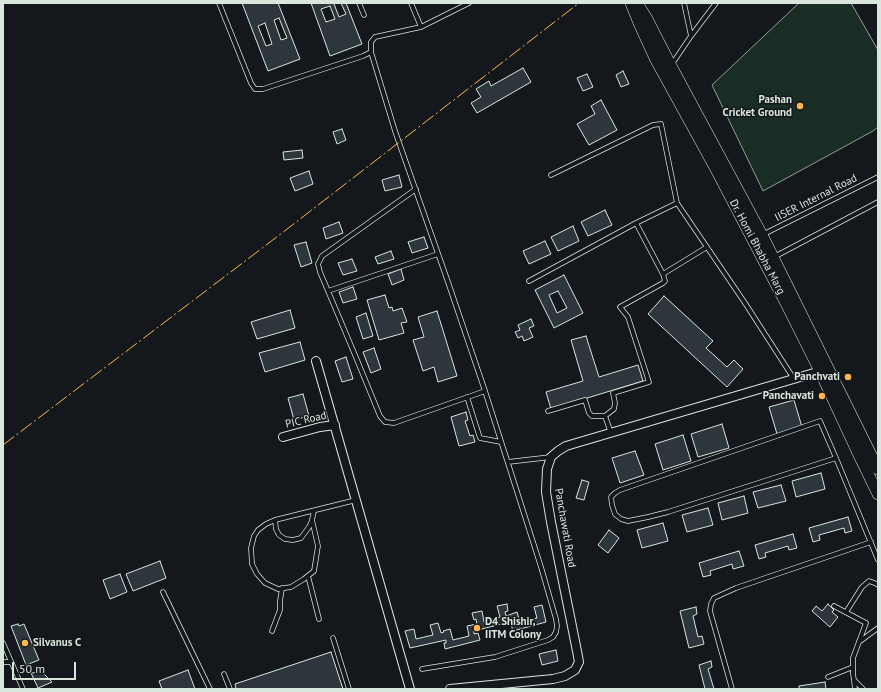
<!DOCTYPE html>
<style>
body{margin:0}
#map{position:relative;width:881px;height:692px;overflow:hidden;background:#14181c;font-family:"PT Sans",sans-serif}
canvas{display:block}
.frame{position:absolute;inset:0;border:4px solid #d8e6dc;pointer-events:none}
.scale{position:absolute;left:12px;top:662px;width:64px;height:18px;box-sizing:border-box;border:2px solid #d8e6dc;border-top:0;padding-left:5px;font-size:12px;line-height:14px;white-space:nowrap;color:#d8e6dc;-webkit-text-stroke:3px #14181c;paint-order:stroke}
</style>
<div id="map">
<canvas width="881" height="692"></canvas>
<div class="frame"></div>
<div class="scale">50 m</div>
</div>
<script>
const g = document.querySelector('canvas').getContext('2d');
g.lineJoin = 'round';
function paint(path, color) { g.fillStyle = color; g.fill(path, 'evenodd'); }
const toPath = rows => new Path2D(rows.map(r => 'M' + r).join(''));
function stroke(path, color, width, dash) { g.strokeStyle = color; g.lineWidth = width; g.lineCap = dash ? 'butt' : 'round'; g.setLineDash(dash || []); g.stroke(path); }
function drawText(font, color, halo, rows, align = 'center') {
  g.font = font + ' "PT Sans",sans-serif'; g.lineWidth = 3; g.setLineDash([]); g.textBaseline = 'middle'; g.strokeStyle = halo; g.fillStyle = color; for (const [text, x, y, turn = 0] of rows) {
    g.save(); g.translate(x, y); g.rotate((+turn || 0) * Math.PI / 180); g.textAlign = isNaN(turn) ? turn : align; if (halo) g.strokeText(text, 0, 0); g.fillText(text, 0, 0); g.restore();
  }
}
const green = toPath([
 [799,3,851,3,878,50,878,127,873,131,763,191,712,85,799,3]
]);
const building = toPath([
 [242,3,278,3,300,59,268,71,242,3],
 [279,18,287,38,281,40,274,20,279,18],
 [265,23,272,44,266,46,258,26,265,23],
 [311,3,336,3,334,4,339,17,346,14,341,3,346,3,362,44,330,56,311,3],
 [330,6,335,19,326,22,321,9,330,6],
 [523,68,531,82,477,113,471,103,481,97,476,89,489,81,491,86,523,68],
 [623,71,629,84,621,87,616,75,623,71],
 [587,74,593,87,583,91,577,78,587,74],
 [601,100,617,130,589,145,577,124,595,114,591,106,601,100],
 [342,129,346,140,337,144,333,132,342,129],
 [302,150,303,158,284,160,283,152,302,150],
 [309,171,313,184,295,191,290,178,309,171],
 [399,175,402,187,385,191,382,180,399,175],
 [605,210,612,225,588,236,581,222,605,210],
 [339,222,343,233,326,239,323,228,339,222],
 [573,226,579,241,558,251,551,237,573,226],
 [424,237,428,248,412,253,408,242,424,237],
 [545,241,551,254,529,264,523,251,545,241],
 [306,242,312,263,301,267,294,245,306,242],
 [391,251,394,259,378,264,375,257,391,251],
 [352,259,357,271,343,275,338,263,352,259],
 [401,269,404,280,392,285,388,274,401,269],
 [564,275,583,313,554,328,535,290,564,275],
 [558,291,567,308,557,313,549,295,558,291],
 [353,287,357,299,343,303,339,292,353,287],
 [385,295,389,308,392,307,393,311,402,308,407,322,401,323,404,333,379,340,367,300,385,295],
 [664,296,713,341,706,348,727,367,734,360,743,369,727,387,648,314,664,296],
 [290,310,295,328,257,339,251,322,290,310],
 [437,311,457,376,438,382,434,367,423,371,413,340,424,337,418,317,437,311],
 [366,313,373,336,363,339,356,317,366,313],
 [531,319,534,326,529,328,533,337,524,341,522,336,518,338,515,332,520,330,518,325,531,319],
 [586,336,599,377,638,365,643,381,551,409,546,392,583,381,571,340,586,336],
 [300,342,305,360,265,372,259,353,300,342],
 [374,348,381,369,371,373,363,352,374,348],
 [346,357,353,379,342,382,335,361,346,357],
 [303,394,309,416,294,420,288,398,303,394],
 [794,400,802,427,777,434,769,407,794,400],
 [466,412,468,420,465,421,470,436,473,435,475,442,459,446,451,417,466,412],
 [722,424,729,448,698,457,691,434,722,424],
 [683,435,691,461,663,470,655,444,683,435],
 [635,451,644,475,620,483,612,458,635,451],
 [821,473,825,489,796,497,792,481,821,473],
 [582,480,589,482,584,500,576,498,582,480],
 [781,485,786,501,758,508,753,492,781,485],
 [744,496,748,513,722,520,718,503,744,496],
 [708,508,713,525,687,532,682,515,708,508],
 [848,517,852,531,845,533,844,528,819,535,820,540,813,542,809,528,848,517],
 [663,523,668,541,642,548,637,530,663,523],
 [609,530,619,538,608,553,598,545,609,530],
 [793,534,797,548,789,550,788,546,765,553,766,557,759,559,755,545,793,534],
 [739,551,744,566,733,569,732,564,710,571,711,575,703,577,699,563,739,551],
 [160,561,166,578,133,591,126,574,160,561],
 [120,574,127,592,110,599,103,580,120,574],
 [507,604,508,611,505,612,506,616,517,612,520,622,537,618,534,607,542,605,546,622,513,631,511,624,514,623,513,621,474,631,474,634,478,633,480,640,445,649,444,643,446,643,446,640,410,648,405,631,414,629,416,639,433,635,430,625,438,623,441,633,444,632,443,631,450,629,453,640,469,636,467,626,477,624,476,619,474,620,472,613,482,611,484,622,486,621,500,617,497,606,507,604],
 [828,604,834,610,832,612,838,617,830,627,812,611,816,606,822,611,828,604],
 [696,607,697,614,693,616,698,637,702,636,704,644,689,648,680,611,696,607],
 [18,624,19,626,24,624,39,660,26,665,11,626,18,624],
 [556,650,558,661,542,665,539,654,556,650],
 [331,652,343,689,236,689,235,684,331,652],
 [711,661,712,667,708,669,714,689,705,689,699,665,711,661],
 [188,670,195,689,162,689,159,681,188,670],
 [42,672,52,682,38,688,31,673,42,672],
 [825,682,826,689,799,689,799,686,825,682]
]);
const lane = toPath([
 [219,3,251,83,255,89,263,89,363,56,371,52],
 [359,3,364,15],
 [411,3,421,27,375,37,371,42,371,52,395,131,448,282,485,391,541,567,556,619,557,626,556,632,553,637,548,640,495,657,422,669],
 [684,3,691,36],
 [421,27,469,3],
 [672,64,691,36,716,3],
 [551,175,653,125,661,124,677,203],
 [416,189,322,256,318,264,320,272,355,355,380,416,385,422,394,423,485,391],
 [636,223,663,274,707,247],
 [762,235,878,177],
 [774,257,878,202],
 [529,281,636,223,677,203,745,303,794,379],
 [328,291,438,254],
 [467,397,480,438,501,442],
 [548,411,585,400,589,413,592,416,605,416,614,409,615,403,613,393,649,382,628,317,620,307,663,283,665,281,663,274],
 [605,416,611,433],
 [836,458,668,512,648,517,628,521,621,519,615,514,612,505,611,497,615,493,620,490,820,421,836,458,878,560],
 [508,462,551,457],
 [314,511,312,520,318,546,314,571,304,579,291,587,278,589,265,583,257,574,252,564,251,548,254,536,258,530,266,524,275,520,356,500],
 [275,520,276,529,279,535,285,539,293,540,301,538,309,527,312,521],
 [308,576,319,619],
 [163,592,210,689],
 [834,606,866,623,853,658,853,674,854,680,863,689],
 [846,612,862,587,869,581,877,584,878,585],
 [272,631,280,610,280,601,282,588],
 [333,638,349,689],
 [859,642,878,628],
 [3,643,23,689],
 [3,662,10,662],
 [224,674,230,689],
 [828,677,853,667],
 [854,681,855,689],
 [732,689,710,611,711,604,714,598,736,588,871,542]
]);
const street = toPath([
 [316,361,410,689],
 [283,437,320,427,335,425],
 [450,689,553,679,565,676,575,670,579,662,577,651,551,522,546,492,547,469,551,457,558,451,566,446,824,370]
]);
const secondary = toPath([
 [631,3,639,23,655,58,716,169,788,307,820,371,858,453,878,494],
 [637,3,647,19,671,66,762,235,878,469]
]);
const power = toPath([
 [3,445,282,233,579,3]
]);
const markers = [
 [800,106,4,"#ffb74d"],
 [848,377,4,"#ffb74d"],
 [822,396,4,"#ffb74d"],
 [477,628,4,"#ffb74d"],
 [25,643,4,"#ffb74d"]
];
const poiNames = [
 ["Pashan",792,100],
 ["Cricket Ground",792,113],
 ["Panchvati",840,377],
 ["Panchavati",814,396],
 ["D4 Shishir,",485,622,"left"],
 ["IITM Colony",485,635,"left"],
 ["Silvanus C",33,643,"left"]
];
const streetNames = [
 ["IISER Internal Road",816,198,-27],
 ["Dr. Homi Bhabha Marg",757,247,62],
 ["PIC Road",306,420,-13],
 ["Panchawati Road",565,528,80]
];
paint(green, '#1a2d24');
stroke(green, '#939e99', 1);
paint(building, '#2c363c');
stroke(building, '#d8e6dc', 1);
stroke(lane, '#d8e6dc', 5.5);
stroke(street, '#d8e6dc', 10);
stroke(secondary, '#d8e6dc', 12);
stroke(lane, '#14181c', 4);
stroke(street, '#14181c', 8);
stroke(secondary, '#14181c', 11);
stroke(power, '#ffb74d', 1, [14, 3, 2, 3]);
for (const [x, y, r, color] of markers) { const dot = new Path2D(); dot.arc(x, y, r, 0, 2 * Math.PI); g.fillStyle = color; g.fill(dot); stroke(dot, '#14181c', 1.5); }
drawText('bold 11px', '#d8e6dc', '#14181c', poiNames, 'right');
drawText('11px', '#d8e6dc', '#14181c', streetNames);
</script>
